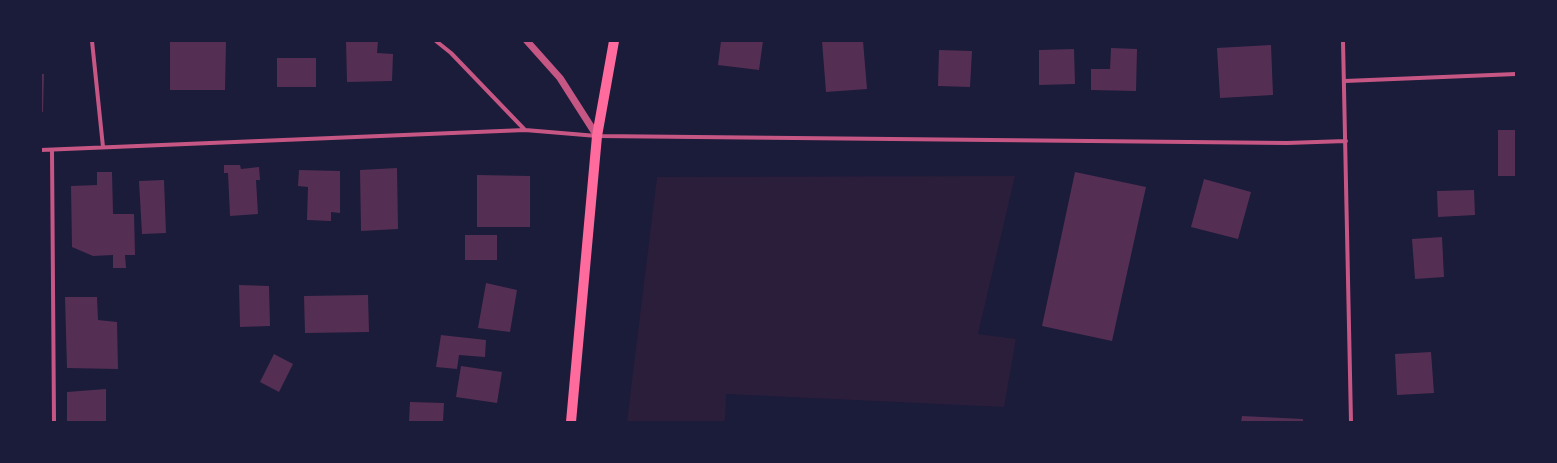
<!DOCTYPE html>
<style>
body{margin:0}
#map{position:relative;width:1557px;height:463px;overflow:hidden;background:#1b1b3a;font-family:"Sofia Sans Condensed",sans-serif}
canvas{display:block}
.frame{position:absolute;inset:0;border:42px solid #1b1b3a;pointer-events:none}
</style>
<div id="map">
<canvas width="1557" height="463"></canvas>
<div class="frame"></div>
</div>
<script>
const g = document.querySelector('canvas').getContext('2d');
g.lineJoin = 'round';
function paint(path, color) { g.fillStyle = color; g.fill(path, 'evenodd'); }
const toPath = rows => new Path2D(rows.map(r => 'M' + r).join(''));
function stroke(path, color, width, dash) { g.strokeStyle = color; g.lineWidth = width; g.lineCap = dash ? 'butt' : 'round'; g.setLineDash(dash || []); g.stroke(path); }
const green = toPath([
 [1015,176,978,334,1016,339,1004,407,726,394,725,422,627,422,657,177]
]);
const building = toPath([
 [170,41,226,41,225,90,170,90],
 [346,41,378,41,377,53,393,54,392,81,347,82],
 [721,41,763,41,759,70,718,65],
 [822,41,863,41,867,89,826,92],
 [1271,45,1273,95,1220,98,1217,48],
 [1111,48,1137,49,1136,91,1091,90,1091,69,1110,69],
 [1074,49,1075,84,1039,85,1039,50],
 [939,50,972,51,970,87,938,86],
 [277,58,316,58,316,87,277,87],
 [41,74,44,74,43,112,41,112],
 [1498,130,1516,130,1516,176,1498,176],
 [224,165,240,165,241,169,259,167,260,180,256,180,258,214,230,216,228,173,224,173],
 [397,168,398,229,361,231,360,170],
 [299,170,340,171,340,213,331,212,331,221,307,220,308,187,298,186],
 [97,172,112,172,113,214,134,214,135,255,125,255,126,268,113,268,113,255,93,256,72,247,71,186,97,185],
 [1075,172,1146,187,1112,341,1042,326],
 [477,175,530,176,530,227,477,227],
 [1204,179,1251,192,1238,239,1191,227],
 [164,180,166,233,142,234,139,181],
 [1474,190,1475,215,1438,217,1437,191],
 [465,235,497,235,497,260,465,260],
 [1442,237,1444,277,1415,279,1412,239],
 [486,283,517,290,510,332,478,328],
 [239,285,269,286,270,326,240,327],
 [368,295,369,332,305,333,304,296],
 [65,297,97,297,98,320,117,322,118,369,67,368],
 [441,335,486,340,485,357,459,355,457,369,436,367],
 [1431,352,1434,393,1397,395,1395,354],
 [274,354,293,364,279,392,260,382],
 [461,366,502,372,497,403,456,397],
 [106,389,106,422,67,422,67,392],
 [410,402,444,403,443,422,409,422],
 [1242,416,1303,419,1303,422,1241,422]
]);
const minor = toPath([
 [92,41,103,147],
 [436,41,451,53,525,130],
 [1343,41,1351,422],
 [1345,81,1516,74],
 [41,150,525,130,597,136,1287,143,1346,141],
 [52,150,54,422]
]);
const tertiary = toPath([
 [527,41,560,78,597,136]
]);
const primary = toPath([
 [571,422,597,136,614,41]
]);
paint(green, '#2a1e3b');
paint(building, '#542f53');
stroke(minor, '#c65784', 4);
stroke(tertiary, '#c65784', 7);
stroke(primary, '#ff6b9d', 10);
</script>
